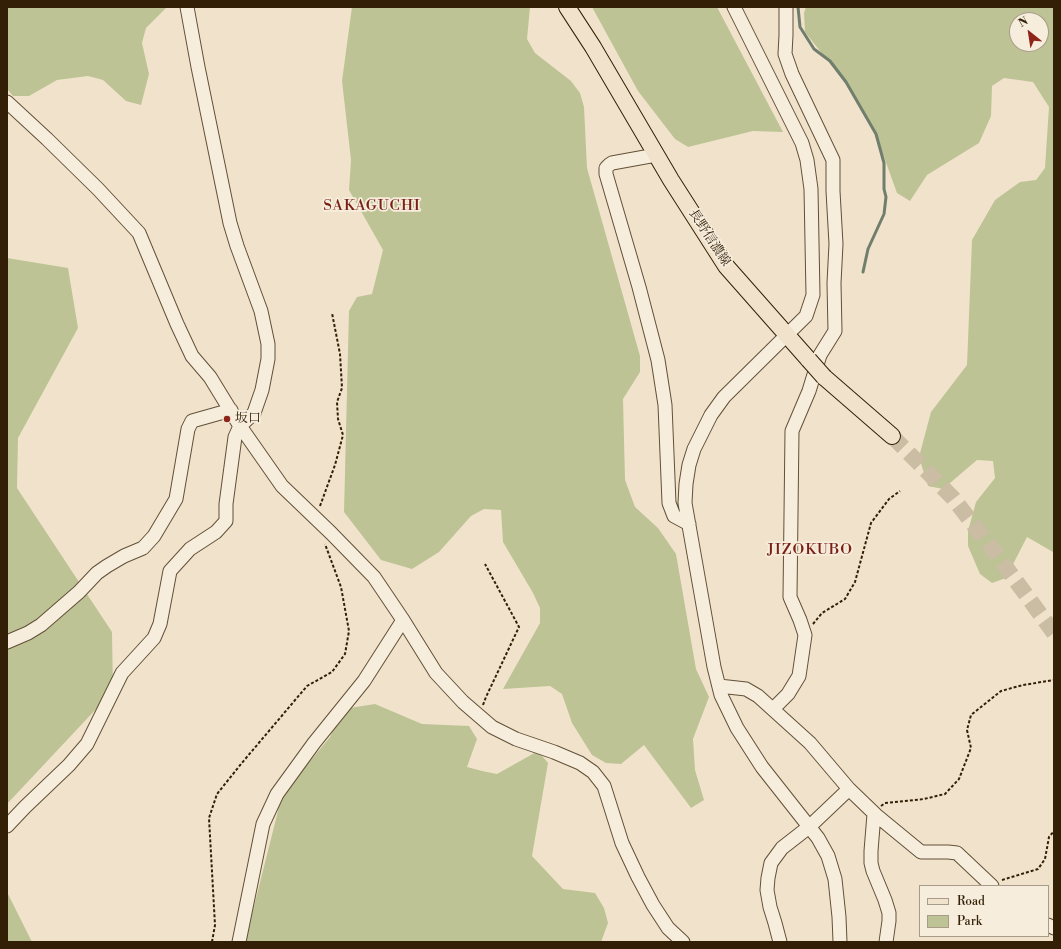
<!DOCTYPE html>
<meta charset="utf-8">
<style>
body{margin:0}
#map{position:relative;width:1061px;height:949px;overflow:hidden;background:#f1e3cb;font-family:"Libre Bodoni",serif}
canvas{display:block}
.frame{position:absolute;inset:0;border:8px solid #331f06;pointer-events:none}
.legend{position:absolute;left:919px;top:885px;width:130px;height:52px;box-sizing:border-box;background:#f6eddd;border:1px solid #a89b87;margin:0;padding:5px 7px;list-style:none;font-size:12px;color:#331f06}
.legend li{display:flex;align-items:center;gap:8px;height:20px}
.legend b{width:20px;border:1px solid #a89b87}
.north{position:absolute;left:1009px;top:12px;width:40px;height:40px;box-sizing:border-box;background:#f6eddd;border:1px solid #a89b87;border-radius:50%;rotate:330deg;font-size:11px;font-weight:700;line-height:16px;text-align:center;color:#331f06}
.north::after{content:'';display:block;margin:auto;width:14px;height:18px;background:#8f2418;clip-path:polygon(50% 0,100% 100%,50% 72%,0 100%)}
</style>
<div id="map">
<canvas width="1061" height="949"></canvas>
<div class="frame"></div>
<ul class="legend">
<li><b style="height:5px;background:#f1e3cb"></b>Road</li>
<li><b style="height:11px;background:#bdc395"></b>Park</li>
</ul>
<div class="north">N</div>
</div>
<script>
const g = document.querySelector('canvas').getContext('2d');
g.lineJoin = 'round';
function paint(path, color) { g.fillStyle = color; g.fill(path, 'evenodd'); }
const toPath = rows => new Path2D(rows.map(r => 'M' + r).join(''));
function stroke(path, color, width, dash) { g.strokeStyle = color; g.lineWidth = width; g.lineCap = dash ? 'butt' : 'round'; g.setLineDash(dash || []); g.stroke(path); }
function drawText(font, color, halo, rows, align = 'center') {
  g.font = font + ' "Libre Bodoni","Noto Serif JP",serif'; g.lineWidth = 3.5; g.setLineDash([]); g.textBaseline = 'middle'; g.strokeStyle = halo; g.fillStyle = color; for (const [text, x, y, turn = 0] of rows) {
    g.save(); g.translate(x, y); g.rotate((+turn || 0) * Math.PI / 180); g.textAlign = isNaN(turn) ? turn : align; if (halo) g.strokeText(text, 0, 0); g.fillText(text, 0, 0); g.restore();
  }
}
const green = toPath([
 [7,7,167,7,146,28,142,43,149,74,141,105,126,101,103,80,88,76,57,80,29,96,13,96,7,89],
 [352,7,530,7,527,39,535,53,571,81,580,93,584,107,587,168,640,356,640,372,623,399,625,480,635,507,658,528,676,554,696,669,709,697,693,739,695,770,704,800,691,808,644,745,621,764,606,763,592,755,572,723,562,694,550,686,503,689,540,623,540,608,533,593,503,542,501,510,484,509,471,516,439,552,412,569,381,560,344,512,349,311,357,297,372,294,383,250,349,190,351,160,342,81],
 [592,7,717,7,783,132,753,131,688,147,675,139,638,91],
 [806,7,1054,7,1054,552,1053,552,1027,537,1006,578,992,583,980,574,968,546,968,531,976,502,995,478,993,461,977,460,943,489,928,486,919,457,931,412,967,365,972,240,995,200,1020,182,1036,180,1045,168,1049,107,1033,82,1004,78,992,86,991,116,979,143,927,175,910,201,897,193,875,132,853,93,805,32,804,13],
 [1017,20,1041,20,1041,44,1017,44],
 [7,258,68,268,78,328,18,438,17,488,112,632,113,691,7,804],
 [375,704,422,724,469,726,477,739,467,767,482,771,497,774,538,751,548,763,532,856,563,889,595,893,604,908,608,923,601,942,245,942,282,795,330,737,343,709],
 [7,892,32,942,7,942]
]);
const stream = toPath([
 [798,7,800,27,814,49,830,61,846,82,876,134,884,163,884,189,886,197,884,214,868,249,863,272]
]);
const majorTunnel = toPath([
 [892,436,953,498,997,555,1054,633]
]);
const path = toPath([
 [320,506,335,465,343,435,338,419,337,402,342,388,340,354,332,313],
 [813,624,822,613,845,599,855,582,871,523,889,499,900,491],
 [483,705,486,697,519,627,485,564],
 [881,806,885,803,924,799,945,794,959,779,971,748,967,730,971,715,1001,691,1023,685,1054,680],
 [1002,880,1038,869,1045,859,1049,837,1054,831],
 [212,942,215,925,209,818,217,794,241,764,307,686,332,672,345,654,349,631,341,587,325,544]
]);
const minor = toPath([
 [734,7,802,143,807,160,811,189,813,295,806,316,724,397,711,415,694,449,689,465,686,484,685,503,714,667,721,695,737,728,762,767,818,838,828,856,835,879,839,917,840,942],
 [7,102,47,139,98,189,139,233,177,324,192,356,210,377,240,426,282,486,331,533,374,577,403,620,436,673,463,702,492,727,516,739,554,752,580,763,593,772,604,786,622,843,638,877,653,905,668,928,683,942],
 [656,155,612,163,609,165,606,168,606,174,639,287,658,360,665,405,669,503,674,516,689,524],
 [7,642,28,633,41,625,79,592,97,573,107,566,124,556,143,548,154,536,176,499,188,429,192,421,231,410],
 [719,686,746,689,758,696,810,743,849,789],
 [773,709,788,694,799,676,805,635,800,620,790,597,792,431,809,391,820,355,835,331,834,283,836,244,833,191,833,160,792,74,785,54,786,35,786,7],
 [874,814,871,851,871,863,873,871,885,900,889,913,889,921,886,942],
 [7,826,25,807,69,765,87,744,122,673,154,638,160,624,170,571,190,549,216,532,226,521,226,504,235,437,240,426,254,413,262,390,268,359,268,344,261,311,237,246,230,223,198,67,187,7],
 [1048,925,1054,928],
 [239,942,263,824,277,794,314,743,364,681,403,620],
 [780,942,775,923,770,907,767,890,768,878,771,863,782,848,809,827,849,789,876,815,921,852,948,852,957,853,992,886]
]);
const major = toPath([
 [567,7,593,47,671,180,726,266,809,360],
 [824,377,892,436]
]);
const majorBridge = toPath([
 [809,360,824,377]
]);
const markers = [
 [227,419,4,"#8f2418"]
];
const streetNames = [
 ["長野信濃線",709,238,57]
];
const poiNames = [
 ["坂口",235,419]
];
const quarterNames = [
 ["SAKAGUCHI",372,206],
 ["JIZOKUBO",810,550]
];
paint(green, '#bdc395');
stroke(stream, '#717e6d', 3);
stroke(majorTunnel, '#cbbca4', 16, [16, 8]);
stroke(minor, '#625037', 15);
stroke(major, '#331f06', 18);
stroke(path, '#331f06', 2, [3, 2]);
stroke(minor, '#f6eddd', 13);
stroke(major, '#f1e3cb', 16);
stroke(majorBridge, '#331f06', 18, []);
stroke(majorBridge, '#f1e3cb', 16);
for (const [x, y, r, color] of markers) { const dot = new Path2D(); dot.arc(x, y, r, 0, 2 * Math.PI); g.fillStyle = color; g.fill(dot); stroke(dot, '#f6eddd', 1.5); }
drawText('13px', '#331f06', '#f6eddd', streetNames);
drawText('13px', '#331f06', '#f6eddd', poiNames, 'left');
g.letterSpacing = '1px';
drawText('15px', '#7a1f14', '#f6eddd', quarterNames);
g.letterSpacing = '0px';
</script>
